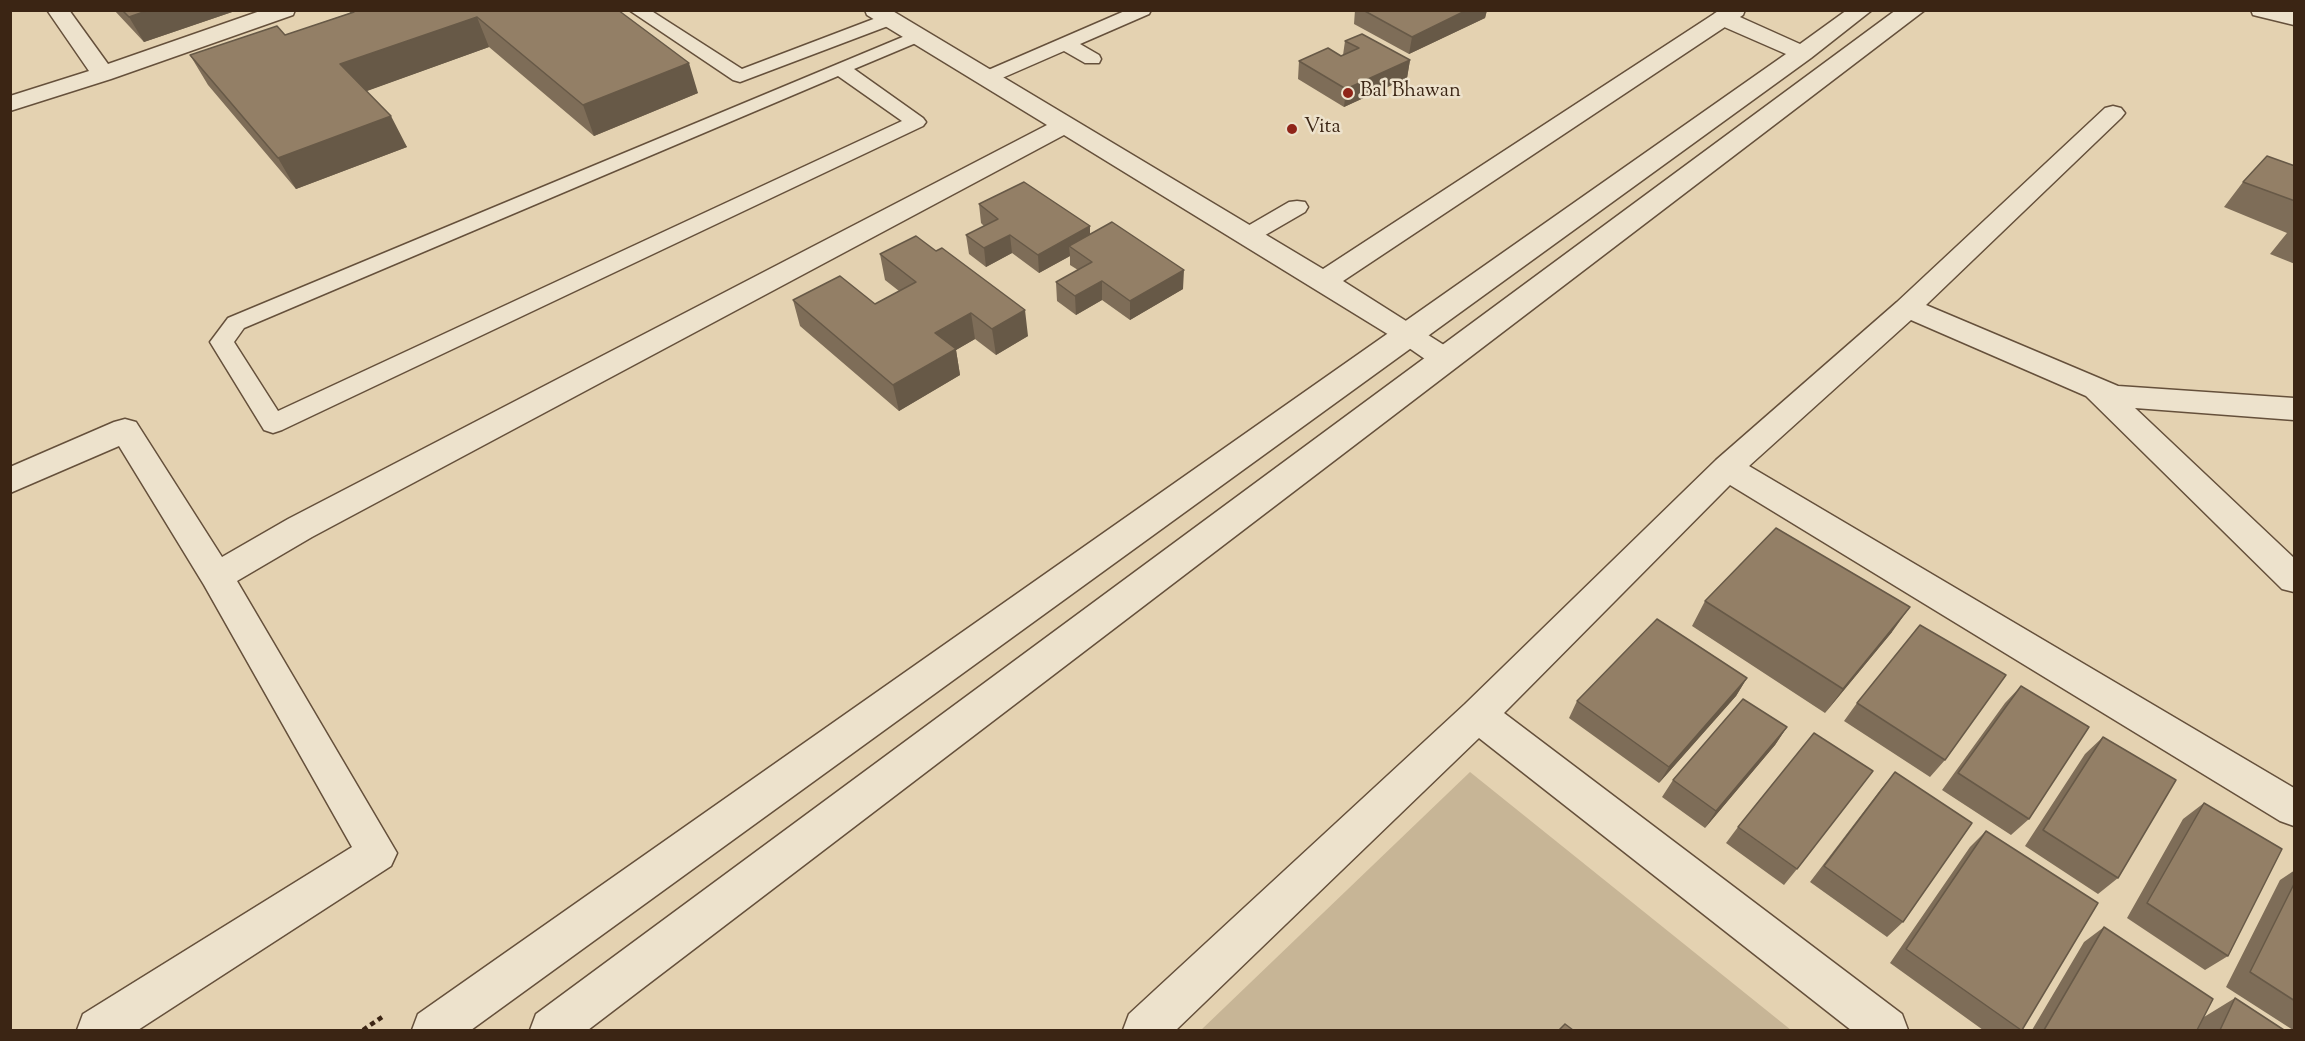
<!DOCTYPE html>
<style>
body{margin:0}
#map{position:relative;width:2305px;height:1041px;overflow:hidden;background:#e4d2b1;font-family:"Sorts Mill Goudy",serif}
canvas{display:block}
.frame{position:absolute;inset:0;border:12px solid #3b2514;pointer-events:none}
</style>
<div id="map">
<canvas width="2305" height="1041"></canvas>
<div class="frame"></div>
</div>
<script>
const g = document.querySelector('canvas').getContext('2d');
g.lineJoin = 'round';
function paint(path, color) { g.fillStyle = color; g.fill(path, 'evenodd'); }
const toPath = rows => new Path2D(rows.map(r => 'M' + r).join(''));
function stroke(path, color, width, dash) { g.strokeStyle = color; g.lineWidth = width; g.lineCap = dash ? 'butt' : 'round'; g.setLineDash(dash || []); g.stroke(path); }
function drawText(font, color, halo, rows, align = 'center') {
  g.font = font + ' "Sorts Mill Goudy",serif'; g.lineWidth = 5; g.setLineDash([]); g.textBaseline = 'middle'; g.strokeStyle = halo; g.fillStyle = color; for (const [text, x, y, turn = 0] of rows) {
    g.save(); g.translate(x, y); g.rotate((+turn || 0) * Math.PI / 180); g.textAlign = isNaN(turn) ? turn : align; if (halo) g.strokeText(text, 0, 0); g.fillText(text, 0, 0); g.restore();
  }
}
const green = toPath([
 [1470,772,1791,1030,1201,1030]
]);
const path = toPath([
 [363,1030,385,1015]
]);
const service = toPath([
 [629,10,650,10,742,69,884,15,890,14,896,15,899,19,896,23,740,82,733,80,629,10],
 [1127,10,1151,10,1149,14,1080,44,1099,55,1101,59,1099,63,1085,63,1064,51,993,82,986,84,979,82,977,78,979,74,1127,10],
 [917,31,923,32,926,36,923,40,854,69,923,118,926,122,923,126,282,430,273,433,264,430,210,342,228,318,917,31],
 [838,76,902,121,278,411,234,342,244,328,838,76],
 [1297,201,1305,202,1308,207,1305,212,1255,241,1247,243,1239,241,1236,236,1239,231,1289,202,1297,201]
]);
const minor = toPath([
 [47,10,69,10,108,64,263,10,295,10,293,15,111,79,10,111,10,96,89,71,47,10],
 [865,10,891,10,1323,269,1720,10,1745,10,1743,15,1343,281,1455,352,1460,359,1455,366,1445,369,1435,366,1399,341,1064,135,312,537,237,581,397,853,391,866,138,1030,77,1030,83,1014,352,847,204,585,119,446,10,493,10,467,114,422,125,419,136,422,222,557,288,519,1047,125,867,15,865,10],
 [2113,106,2121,108,2125,113,2121,118,1926,305,2118,386,2294,398,2294,420,2135,408,2294,558,2294,592,2282,589,2086,396,1911,320,1749,466,2294,788,2294,826,2280,821,1730,485,1504,713,1902,1014,1908,1030,1851,1030,1479,738,1176,1030,1123,1030,1129,1014,1465,704,1716,460,1897,302,2105,108,2113,106]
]);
const tertiary = toPath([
 [1847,10,1872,10,1811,58,471,1030,412,1030,418,1014,1786,54,1715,23,1712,18,1715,13,1723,11,1731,13,1800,44,1847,10],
 [1896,10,1925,10,588,1030,530,1030,536,1014,1896,10],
 [2251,10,2294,12,2294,25,2253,15,2251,10]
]);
const wall = toPath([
 [114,10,238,10,144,42],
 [349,10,618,10,698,93,594,136,489,47,366,91,407,147,296,189,208,85,190,55,285,35,350,13],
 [1355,10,1487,10,1485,18,1409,54,1354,24],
 [1345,41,1410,60,1407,78,1344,107,1298,79,1299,61,1343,55],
 [2295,166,2295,264,2270,254,2287,233,2224,207,2243,182],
 [979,204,1090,226,1090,235,1183,289,1130,320,1102,300,1076,315,1057,301,1056,282,1078,270,1070,265,1070,256,1039,273,1012,253,986,267,969,254,966,235,984,226,981,223],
 [880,254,1028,336,996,355,975,339,956,350,960,375,899,411,800,326,793,300,875,304,899,291,885,280],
 [1705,601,1892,632,1825,713,1692,626],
 [1747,678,1736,696,1659,783,1569,718,1577,701],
 [2021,686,2029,819,2011,835,1942,790,2005,703],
 [1857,703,1945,760,1930,777,1844,721],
 [1787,727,1775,745,1705,828,1662,797,1673,780],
 [2103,737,2118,878,2098,894,2025,846,2085,754],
 [1895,772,1903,922,1887,937,1810,882,1881,789],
 [2204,803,2228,956,2205,970,2127,918,2183,819],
 [1738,827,1797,869,1784,885,1726,843],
 [1986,831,2022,1030,1983,1030,1890,963,1970,847],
 [2295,870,2295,1030,2293,1030,2226,987,2280,880],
 [2104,927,2204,1017,2235,998,2284,1030,2032,1030,2084,942]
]);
const shadedWall = toPath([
 [149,10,238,10,144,42,129,17],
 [1467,10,1487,10,1485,18,1409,54,1412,37],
 [477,17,489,47,356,95,340,64],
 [1410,60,1407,78,1344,107,1346,89],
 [689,63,698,93,594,136,583,105],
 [391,116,407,147,296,189,278,158],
 [1090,226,1090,245,1069,246,1070,256,1039,273,1038,255],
 [1010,235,1012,253,986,267,984,248],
 [1184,270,1183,289,1130,320,1130,301],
 [1102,281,1102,300,1076,315,1075,296],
 [1025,310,1028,336,996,355,992,329],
 [971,313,975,339,956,350,960,375,899,411,893,385,935,333],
 [1910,607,1892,632,1825,713,1843,689],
 [1747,678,1736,696,1659,783,1669,767],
 [1787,727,1775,745,1705,828,1716,811]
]);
const building = toPath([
 [122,10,149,10,129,17,122,10],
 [353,10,618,10,689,63,583,105,477,17,340,64,391,116,278,158,190,55,277,26,285,35,354,12,353,10],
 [1363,10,1467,10,1412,37,1363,10],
 [1362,34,1410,60,1346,89,1299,61,1328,48,1341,56,1359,48,1345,41,1362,34],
 [2267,156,2295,166,2295,201,2243,182,2267,156],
 [1024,182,1090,226,1038,255,1010,235,984,248,966,235,998,219,979,204,1024,182],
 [1112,222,1184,270,1130,301,1102,281,1075,296,1056,282,1092,262,1069,246,1112,222],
 [916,236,936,251,942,248,1025,310,992,329,971,313,935,333,956,349,893,385,793,300,840,276,875,304,916,282,880,254,916,236],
 [1776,528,1910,607,1843,689,1705,601,1776,528],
 [1657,619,1747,678,1669,767,1577,701,1657,619],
 [1920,625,2006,675,1945,760,1857,703,1920,625],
 [2021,686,2089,727,2029,819,1958,773,2021,686],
 [1743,699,1787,727,1716,811,1673,780,1743,699],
 [1814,733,1873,771,1797,869,1738,827,1814,733],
 [2103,737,2176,780,2118,878,2043,830,2103,737],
 [1895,772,1972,823,1903,922,1824,866,1895,772],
 [2204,803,2282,849,2228,956,2147,903,2204,803],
 [1986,831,2098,903,2022,1030,2021,1030,1906,949,1986,831],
 [2295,882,2295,1001,2250,972,2295,882],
 [2104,927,2213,999,2197,1030,2044,1030,2104,927],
 [2235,998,2284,1030,2220,1030,2235,998],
 [1565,1024,1573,1030,1559,1030,1565,1024]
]);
const markers = [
 [1348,93,6,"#8f2418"],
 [1292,129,6,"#8f2418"]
];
const farPoinames = [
 ["Bal Bhawan",1360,93],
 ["Vita",1304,129]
];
paint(green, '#c7b596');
stroke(service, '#65503b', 3);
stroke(minor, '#65503b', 3);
stroke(tertiary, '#65503b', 3);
stroke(path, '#3b2514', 4.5, [5, 4]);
paint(service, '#ede2cc');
paint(minor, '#ede2cc');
paint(tertiary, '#ede2cc');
paint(wall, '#7e6d58');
paint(shadedWall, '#675947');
paint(building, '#937f66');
stroke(building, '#675947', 1.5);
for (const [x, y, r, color] of markers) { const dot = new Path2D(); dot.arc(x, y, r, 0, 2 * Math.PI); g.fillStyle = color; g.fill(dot); stroke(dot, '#ede2cc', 2); }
drawText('20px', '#3b2514', '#ede2cc', farPoinames, 'left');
</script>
